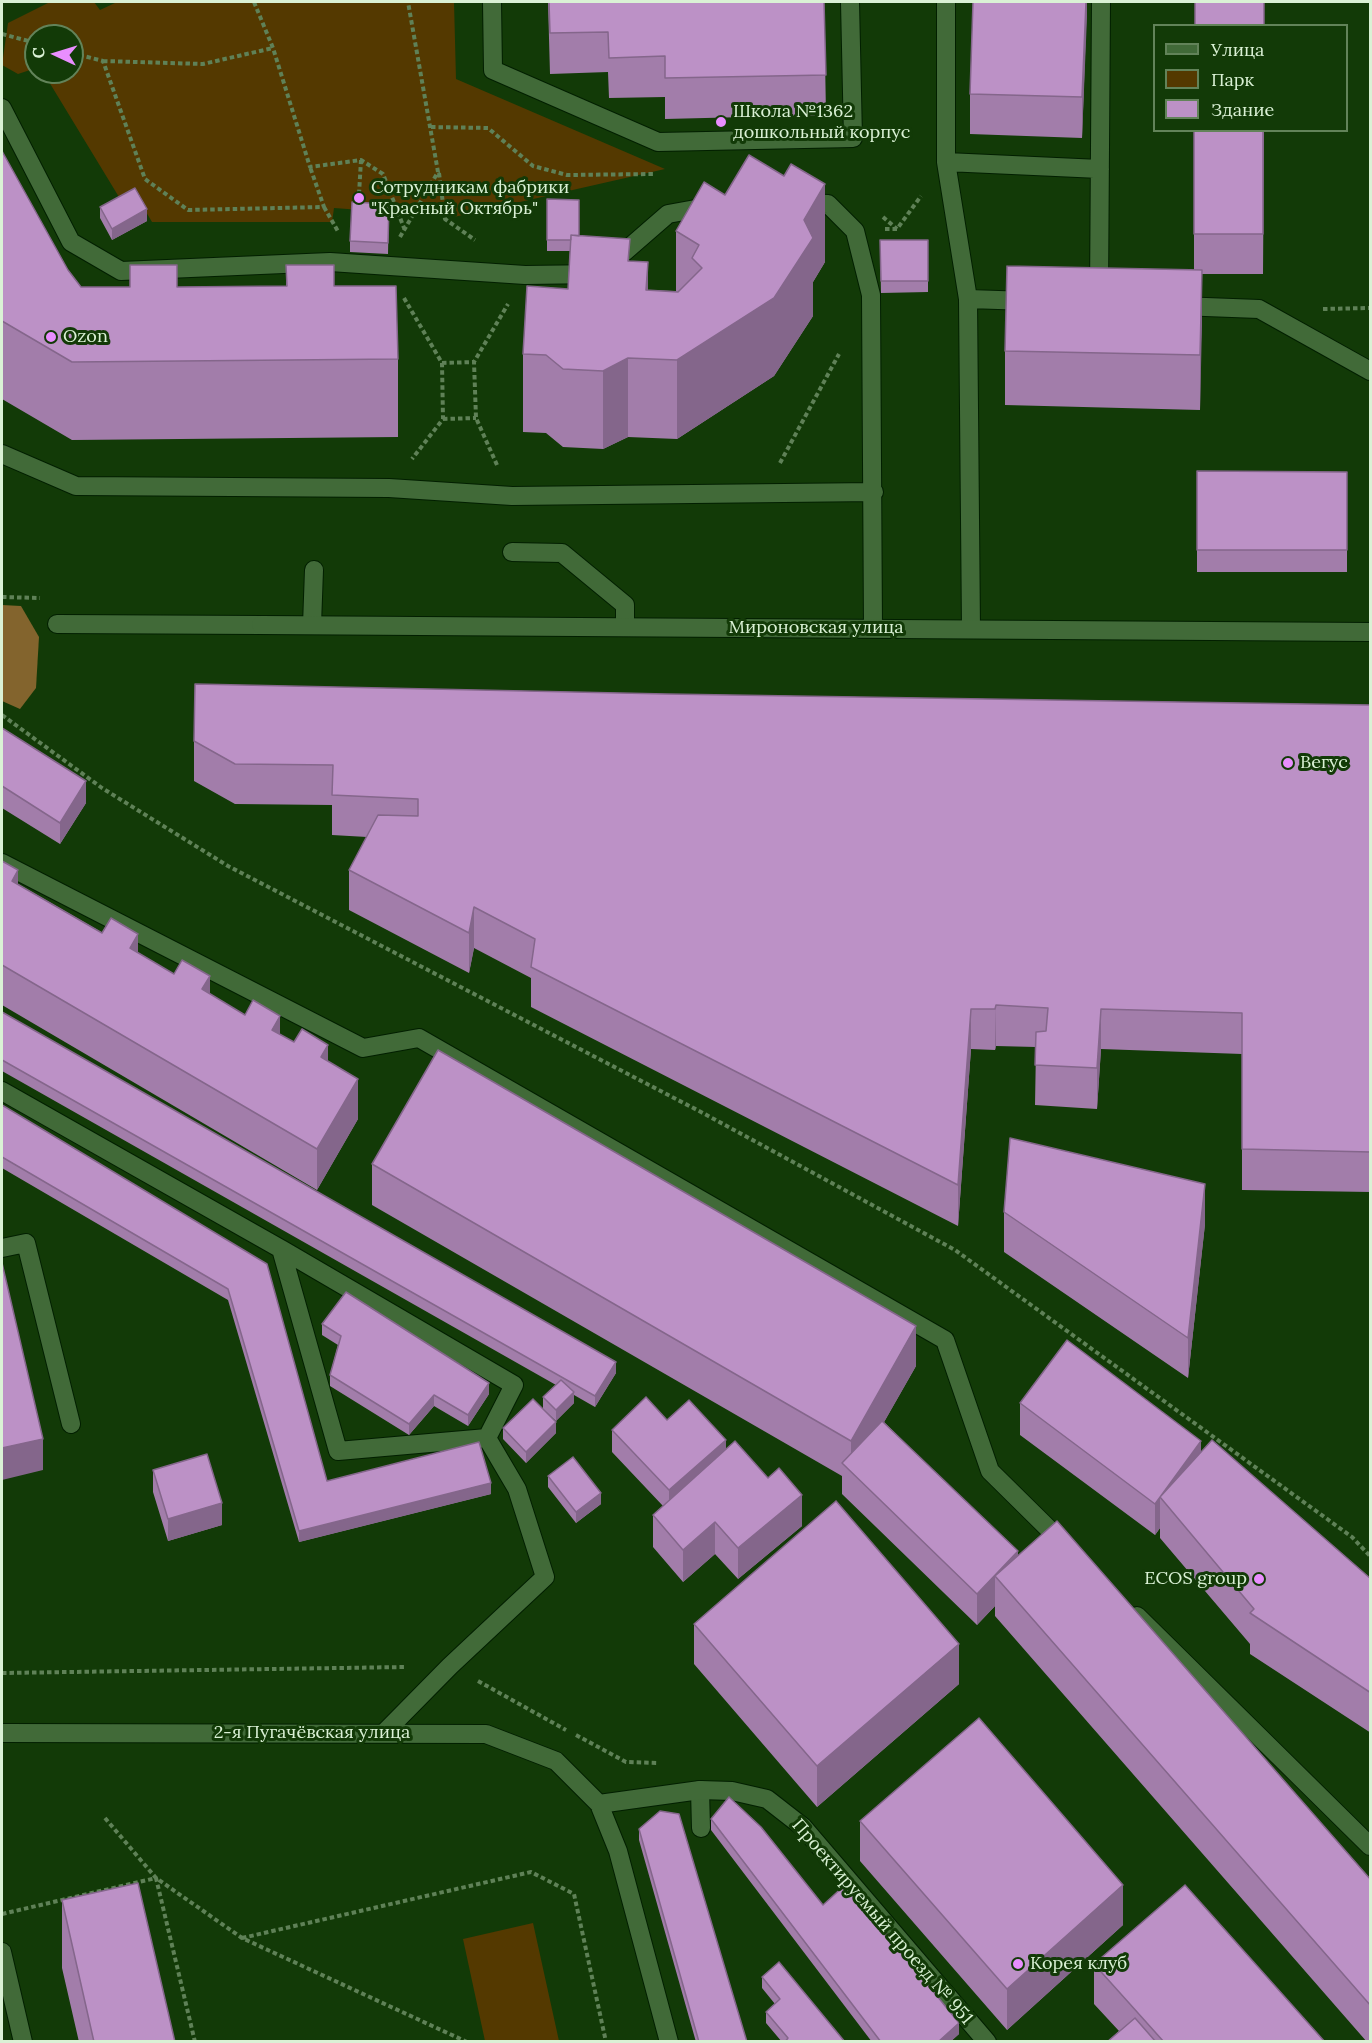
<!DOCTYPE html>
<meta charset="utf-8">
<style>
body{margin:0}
#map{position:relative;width:1372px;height:2043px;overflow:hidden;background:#123a07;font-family:Lora,serif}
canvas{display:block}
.frame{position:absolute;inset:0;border:3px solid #daf1d5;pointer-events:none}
.legend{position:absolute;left:1153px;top:24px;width:195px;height:108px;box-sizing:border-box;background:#123a07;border:2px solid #628359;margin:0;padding:8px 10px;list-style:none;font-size:18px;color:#daf1d5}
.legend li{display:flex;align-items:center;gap:12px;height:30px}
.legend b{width:30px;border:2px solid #628359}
.north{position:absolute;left:24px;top:24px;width:60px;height:60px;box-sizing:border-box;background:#123a07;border:2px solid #628359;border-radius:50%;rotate:274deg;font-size:16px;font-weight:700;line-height:24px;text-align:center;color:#daf1d5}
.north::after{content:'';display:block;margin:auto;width:21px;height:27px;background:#e98efe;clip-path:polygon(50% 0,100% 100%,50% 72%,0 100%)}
</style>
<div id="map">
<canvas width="1372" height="2043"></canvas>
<div class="frame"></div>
<ul class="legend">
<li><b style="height:8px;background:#416a38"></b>Улица</li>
<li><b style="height:16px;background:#543900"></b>Парк</li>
<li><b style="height:16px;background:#bc91c6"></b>Здание</li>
</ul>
<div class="north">С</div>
</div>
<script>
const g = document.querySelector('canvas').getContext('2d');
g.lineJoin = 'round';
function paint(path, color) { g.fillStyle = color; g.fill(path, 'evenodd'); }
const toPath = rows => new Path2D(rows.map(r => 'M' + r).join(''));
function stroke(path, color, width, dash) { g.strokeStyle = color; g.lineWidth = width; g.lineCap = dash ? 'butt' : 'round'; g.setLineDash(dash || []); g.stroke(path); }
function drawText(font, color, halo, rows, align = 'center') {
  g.font = font + ' Lora,serif'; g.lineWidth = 6; g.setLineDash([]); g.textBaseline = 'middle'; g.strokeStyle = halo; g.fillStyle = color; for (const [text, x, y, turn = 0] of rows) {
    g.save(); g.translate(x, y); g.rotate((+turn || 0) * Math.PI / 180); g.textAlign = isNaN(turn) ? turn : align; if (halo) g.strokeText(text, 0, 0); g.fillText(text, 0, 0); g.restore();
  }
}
const green = toPath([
 [50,2,94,2,100,10,117,2,454,2,456,79,665,169,454,217,334,208,332,222,152,222,136,195,122,202,43,72,72,72,72,36,36,36,36,68,18,74,2,65,8,23],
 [533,1923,559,2041,485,2041,463,1939]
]);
const forest = toPath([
 [2,605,21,606,39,637,36,688,20,709,2,701]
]);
const path = toPath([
 [254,2,273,48,310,167,361,160,383,174,404,228],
 [2,34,36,43],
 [72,53,103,61,145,179,188,210,324,207,310,167],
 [103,61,203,64,273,48],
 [431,127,488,128,533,166,567,175,655,174],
 [439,173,445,219,475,240],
 [359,194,361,160],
 [324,207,339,233],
 [883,217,897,229],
 [885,229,897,229,921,196],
 [400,237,438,172,408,2],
 [404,298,442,363,443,419,412,459],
 [1323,309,1370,308],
 [442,363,474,362],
 [443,419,476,418],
 [780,463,839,354],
 [497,465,476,418,474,362,508,304],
 [2,597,40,598],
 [2,715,102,788,228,866,701,1112,955,1250,1352,1537,1370,1556],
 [2,1673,406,1667],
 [478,1681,566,1730],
 [576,1735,626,1762,657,1763],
 [105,1818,156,1878,242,1938,467,2042],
 [2,1914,156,1878,195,2042],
 [242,1938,531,1872,574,1894,606,2042]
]);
const lane = toPath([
 [492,2,493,70,658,142,853,138,850,2],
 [946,2,946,162,1100,169],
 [2,108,71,242,121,271,330,262,525,275,599,274,668,214,712,206],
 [946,162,968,299],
 [802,203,828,204,855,231,871,295,873,628],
 [1099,293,1101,2],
 [1179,306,1259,309,1370,371],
 [2,454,76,486,389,488,512,496,874,492],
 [512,552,562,553,625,605,625,627],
 [57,624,261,625],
 [312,625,314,570],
 [971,629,968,299,1029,301],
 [2,863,363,1048,419,1038,945,1340,990,1471,1066,1546],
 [2,1091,281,1249,338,1451,487,1438,517,1489,545,1577,450,1666,384,1733],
 [2,1248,26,1243,71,1424],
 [281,1249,514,1385,487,1438],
 [1137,1616,1370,1846],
 [700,1790,701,1828],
 [2,1952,23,2042]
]);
const street = toPath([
 [261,625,1370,632],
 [2,1733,486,1734,556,1761,599,1804,618,1851,669,2042],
 [599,1804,700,1790,732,1791,767,1799,803,1827,987,2042]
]);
const wall = toPath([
 [548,2,824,2,826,115,665,119,665,97,609,98,608,72,550,74],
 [1087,2,1082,138,970,134,970,94],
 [1194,130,1264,130,1263,274,1202,274,1200,410,1005,405,1005,351,1194,270],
 [2,151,68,270,81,287,130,287,130,265,177,287,286,286,286,265,334,286,398,359,398,437,72,440,2,399],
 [547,199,579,236,630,261,648,290,676,291,676,231,825,262,813,282,813,316,774,376,677,439,628,437,603,449,563,447,546,433,523,432,523,354,568,289,570,251,547,251],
 [389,204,388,254,350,252,350,241],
 [100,207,147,221,112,240,100,218],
 [880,240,928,240,928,292,881,293],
 [1197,471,1347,472,1347,572,1197,572],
 [667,694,1371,705,1371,1192,1242,1190,1242,1054,1101,1049,1097,1109,1035,1105,1036,1047,996,1046,995,1050,971,1049,958,1226,531,1007,531,978,474,948,469,973,349,910,349,870,367,837,332,835,332,805,235,804,194,781,194,741],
 [2,728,86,803,60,844,2,808],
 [2,861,18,884,245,1015,328,1061,358,1119,317,1190,2,1005],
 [2,1012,616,1373,595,1407,574,1395,574,1403,556,1421,543,1409,543,1397,556,1385,2,1071],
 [2,1105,267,1264,327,1481,491,1494,299,1542,228,1300,2,1168],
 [372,1164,916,1366,884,1422,1018,1556,1371,1880,1371,2042,1367,2042,995,1616,995,1606,977,1625,842,1494,842,1476,372,1205],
 [1004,1212,1205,1224,1188,1378,1004,1252],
 [322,1324,489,1394,468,1426,434,1406,409,1435,330,1386,330,1375,338,1345,322,1335],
 [1020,1403,1201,1452,1371,1579,1371,1733,1250,1654,1250,1644,1160,1538,1160,1528,1155,1535,1020,1435],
 [667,1420,726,1449,802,1526,738,1579,715,1554,683,1582,653,1547,653,1515,663,1506,612,1452,612,1430],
 [503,1428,556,1433,526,1463,503,1439],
 [153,1470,222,1525,168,1541,153,1492],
 [548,1476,601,1504,576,1523,548,1487],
 [694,1624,959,1684,817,1807,694,1664],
 [711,1819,823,1905,959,2034,950,2042,872,2042,711,1830],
 [860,1821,1123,1925,1007,2030,860,1861],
 [639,1829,747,2042,696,2042,639,1840],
 [62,1900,175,2042,79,2042,62,1968],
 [1094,1964,1325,2042,1107,2042,1119,2031,1094,2004],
 [762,1977,845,2042,782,2042,766,2023,766,2012,775,2004,762,1988]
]);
const shadedWall = toPath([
 [1086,2,1087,2,1087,17,1082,138,1082,97],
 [825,184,825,262,813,282,813,316,774,376,677,439,677,360,804,220],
 [147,209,147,221,112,240,112,229],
 [648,262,648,340,646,290],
 [1202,270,1202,325,1200,410,1200,355],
 [628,358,628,437,603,449,603,371],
 [86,781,86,803,60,844,60,823],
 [18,870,18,911,12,881],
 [474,907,474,948,469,973,469,933],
 [138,934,138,975,130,948],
 [210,976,210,1017,202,989],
 [996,1005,996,1046,995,1050],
 [971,1009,971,1049,958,1226,958,1185],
 [1101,1009,1101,1049,1097,1109,1097,1068],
 [280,1016,280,1056,272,1030],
 [328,1045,328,1085,321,1057],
 [358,1079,358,1119,317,1190,317,1149],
 [1205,1184,1205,1224,1188,1378,1188,1338],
 [916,1326,916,1366,854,1475,851,1472,851,1441],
 [616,1362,616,1373,595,1407,595,1396],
 [489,1383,489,1394,468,1426,468,1415],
 [574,1392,574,1403,556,1421,556,1410],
 [434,1395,434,1406,409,1435,409,1424],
 [556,1422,556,1433,526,1463,526,1452],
 [43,1439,43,1470,2,1480,2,1448],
 [726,1440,726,1462,669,1512,669,1490],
 [1201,1441,1201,1472,1160,1497,1160,1528,1155,1535,1155,1504],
 [491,1483,491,1494,299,1542,299,1531],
 [601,1493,601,1504,576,1523,576,1512],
 [802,1495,802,1526,738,1579,738,1548],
 [222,1503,222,1525,168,1541,168,1519],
 [715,1522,715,1554,683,1582,683,1550],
 [1018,1551,1018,1583,995,1576,995,1606,977,1625,977,1594],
 [959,1644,959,1684,817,1807,817,1766],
 [1123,1885,1123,1925,1007,2030,1007,1989],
 [959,2023,959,2034,950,2042,938,2042]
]);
const building = toPath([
 [549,2,824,2,826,75,665,78,665,56,609,58,608,32,550,33,549,2],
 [973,2,1086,2,1082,97,970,94,973,2],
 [1195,2,1264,2,1264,26,1195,26,1195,2],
 [1194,130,1263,130,1263,234,1194,234,1194,130],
 [2,151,68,270,81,287,130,287,130,265,177,265,177,287,287,286,286,265,334,265,334,286,396,286,398,359,72,362,2,321,2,151],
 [749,155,784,176,791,164,825,184,804,220,813,238,774,298,677,360,628,358,603,371,563,369,546,355,523,354,527,286,568,289,571,235,630,239,628,261,648,262,646,290,678,292,702,268,692,258,699,245,676,231,704,182,725,195,749,155],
 [135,188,147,209,112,229,100,207,135,188],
 [547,199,579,200,579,236,571,235,571,240,547,240,547,199],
 [352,202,389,204,388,243,350,241,352,202],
 [880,240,928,240,928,281,881,281,880,240],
 [1007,266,1202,270,1200,355,1005,351,1007,266],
 [1197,471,1347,472,1347,550,1197,550,1197,471],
 [195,684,667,694,1371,705,1371,1152,1242,1149,1242,1013,1101,1009,1097,1068,1035,1065,1036,1032,1046,1031,1048,1008,996,1005,995,1009,971,1009,958,1185,531,967,535,939,474,907,469,933,349,870,378,815,418,816,418,799,332,795,333,765,235,764,194,741,195,684],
 [2,728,86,781,60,823,2,786,2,728],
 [2,861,18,870,12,881,102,933,111,918,138,934,130,948,174,974,182,960,210,976,202,989,245,1015,253,1000,280,1016,272,1030,294,1042,302,1029,328,1045,321,1057,358,1079,317,1149,2,965,2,861],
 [2,1012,616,1362,595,1396,2,1060,2,1012],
 [438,1050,916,1326,851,1441,372,1164,438,1050],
 [2,1105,267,1264,327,1481,479,1442,491,1483,299,1531,228,1289,2,1157,2,1105],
 [1010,1138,1205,1184,1188,1338,1004,1212,1010,1138],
 [2,1263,43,1439,2,1448,2,1263],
 [346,1292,489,1383,468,1415,434,1395,409,1424,330,1375,341,1336,322,1324,346,1292],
 [1067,1340,1201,1441,1155,1504,1020,1403,1067,1340],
 [561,1380,574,1392,556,1410,543,1397,561,1380],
 [646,1397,667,1420,689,1400,726,1440,669,1490,612,1430,646,1397],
 [533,1399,556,1422,526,1452,503,1428,533,1399],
 [882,1421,1018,1551,977,1594,842,1463,882,1421],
 [1212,1440,1371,1579,1371,1693,1250,1613,1254,1609,1160,1497,1212,1440],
 [735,1441,768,1478,779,1468,802,1495,738,1548,715,1522,683,1550,653,1515,735,1441],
 [207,1454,222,1503,168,1519,153,1470,207,1454],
 [573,1457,601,1493,576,1512,548,1476,573,1457],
 [836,1501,959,1644,817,1766,694,1624,836,1501],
 [1057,1521,1371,1880,1371,2006,995,1576,1057,1521],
 [979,1718,1123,1885,1007,1989,860,1821,979,1718],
 [729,1797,761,1827,823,1905,846,1884,959,2023,938,2042,881,2042,711,1819,729,1797],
 [660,1811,679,1814,747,2042,699,2042,639,1829,660,1811],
 [138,1883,175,2042,94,2042,62,1900,138,1883],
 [1185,1885,1325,2042,1164,2042,1094,1964,1185,1885],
 [779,1962,845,2042,785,2042,788,2038,766,2012,780,1999,762,1977,779,1962],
 [1135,2018,1156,2042,1107,2042,1135,2018]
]);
const markers = [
 [721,122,6,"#e98efe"],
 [359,198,6,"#e98efe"],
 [51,337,6,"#e98efe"],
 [1288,763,6,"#e98efe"],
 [1259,1579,6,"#e98efe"],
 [1018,1964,6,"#e98efe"]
];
const poiNames = [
 ["Школа №1362",733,112],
 ["дошкольный корпус",733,133],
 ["Сотрудникам фабрики",371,188],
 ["\"Красный Октябрь\"",371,209],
 ["Ozon",63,337],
 ["Вегус",1300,763],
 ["ECOS group",1247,1579,"right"],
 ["Корея клуб",1030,1964]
];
const streetNames = [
 ["Мироновская улица",816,628],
 ["2-я Пугачёвская улица",312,1733],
 ["Проектируемый проезд № 951",882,1922,49]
];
paint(green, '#543900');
paint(forest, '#83642d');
stroke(lane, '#021f00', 20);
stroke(street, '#021f00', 20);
stroke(path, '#5f8157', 4, [4.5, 3]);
stroke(lane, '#416a38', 18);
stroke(street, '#416a38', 18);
paint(wall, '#a27daa');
paint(shadedWall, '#84668b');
paint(building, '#bc91c6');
stroke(building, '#84668b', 1.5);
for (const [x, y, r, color] of markers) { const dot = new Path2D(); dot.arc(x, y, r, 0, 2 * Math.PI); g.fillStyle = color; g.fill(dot); stroke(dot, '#123a07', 2); }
drawText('18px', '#daf1d5', '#123a07', poiNames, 'left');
drawText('18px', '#daf1d5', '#123a07', streetNames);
</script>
